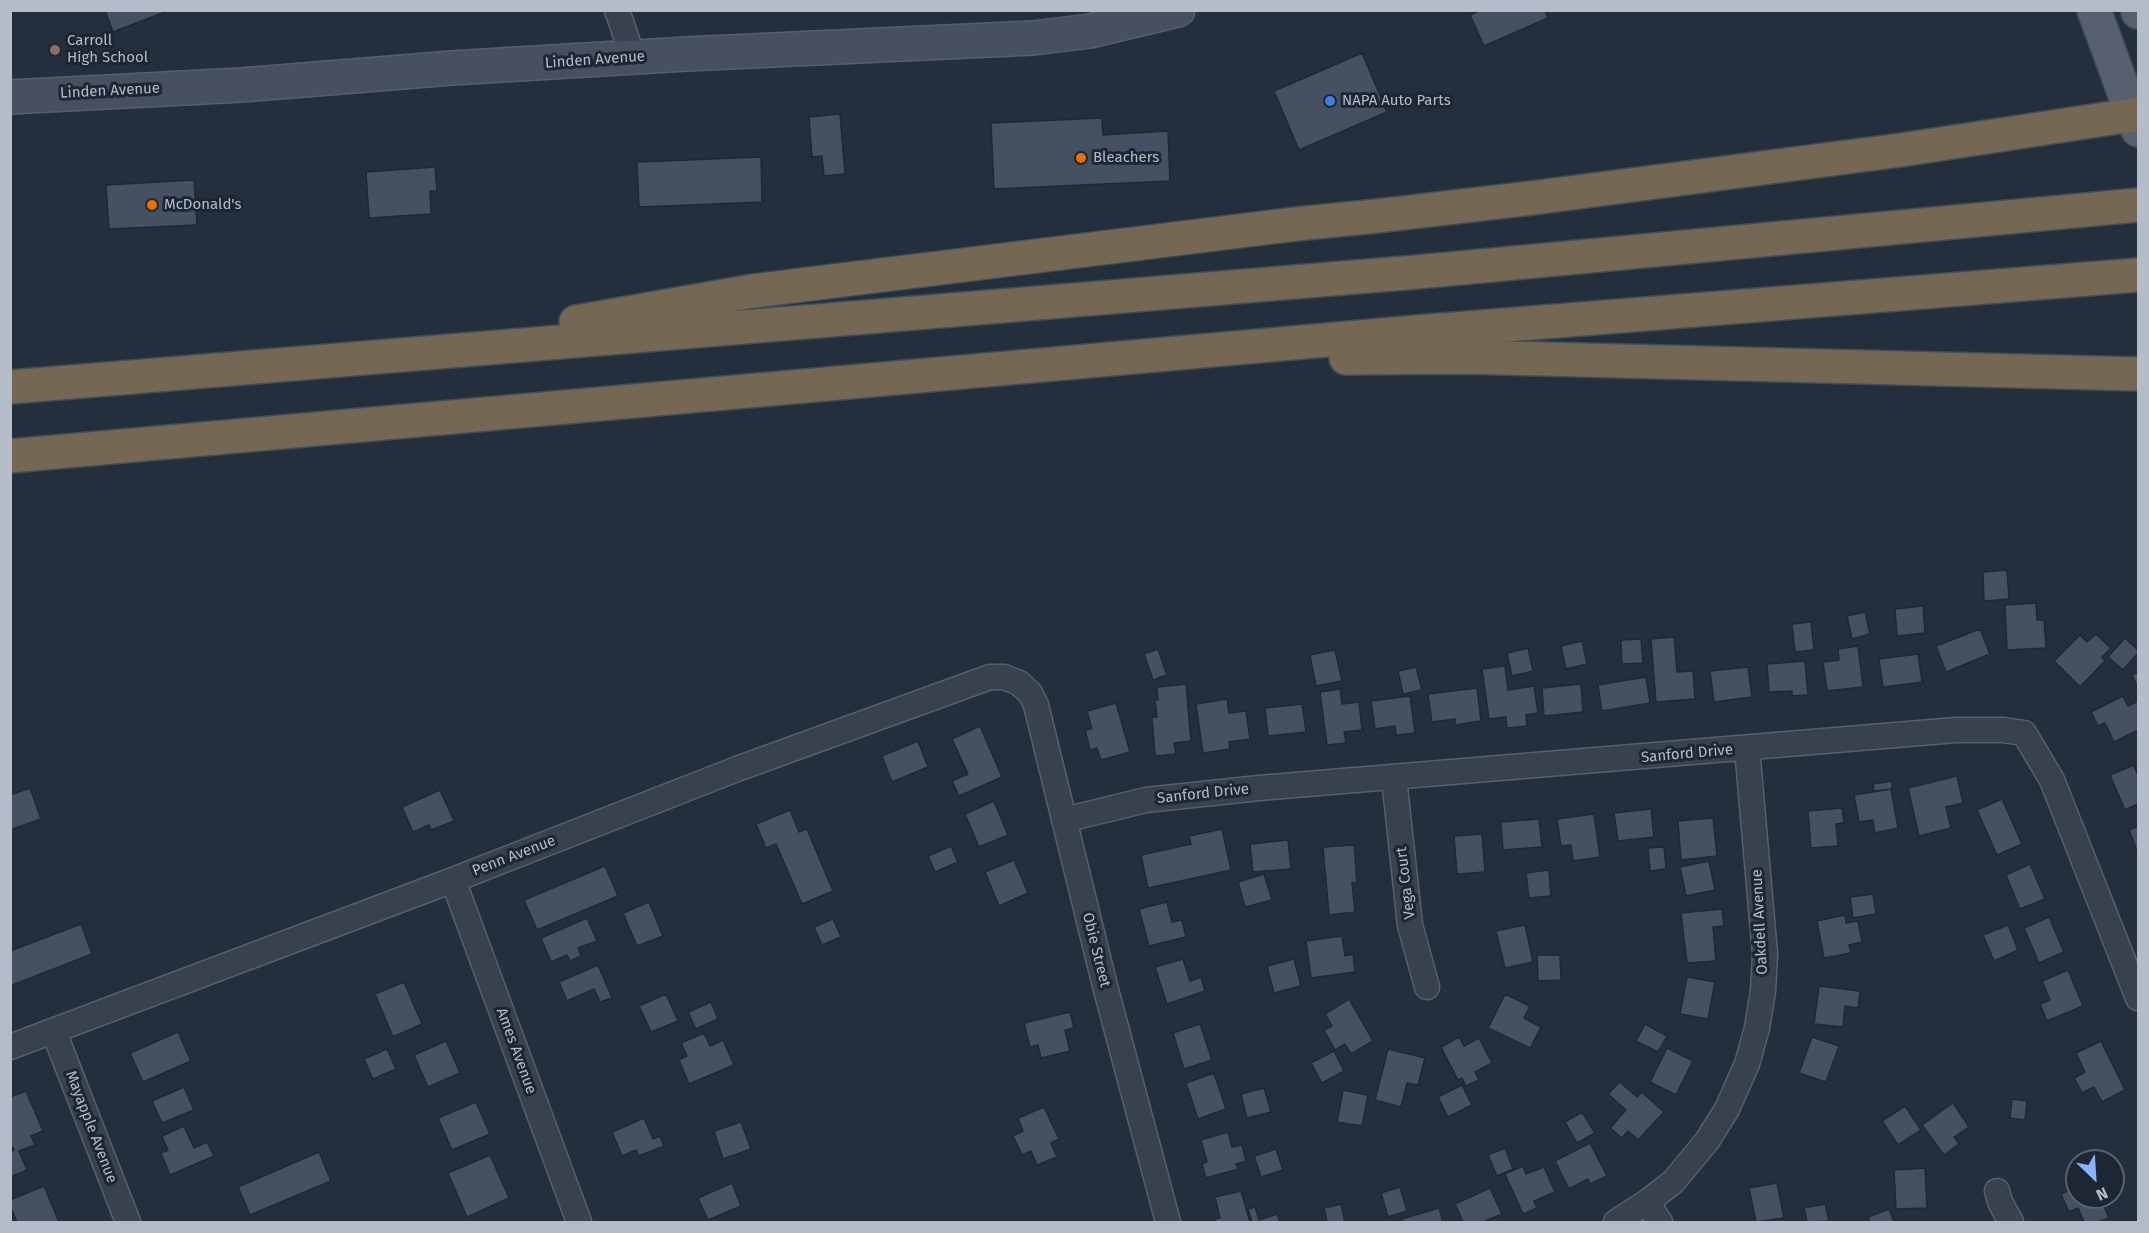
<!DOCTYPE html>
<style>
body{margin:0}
#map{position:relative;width:2149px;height:1233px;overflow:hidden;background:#242f3e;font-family:"Fira Sans",sans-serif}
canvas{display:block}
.frame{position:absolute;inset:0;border:12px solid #b4bcc9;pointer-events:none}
.north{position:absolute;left:2065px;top:1149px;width:60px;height:60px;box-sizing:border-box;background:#1d2633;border:2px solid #59626f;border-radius:50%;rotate:155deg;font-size:16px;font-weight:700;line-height:24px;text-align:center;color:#b4bcc9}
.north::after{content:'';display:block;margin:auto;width:21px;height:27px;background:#8ab4f8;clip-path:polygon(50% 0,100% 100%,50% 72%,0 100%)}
</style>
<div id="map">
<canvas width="2149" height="1233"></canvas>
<div class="frame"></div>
<div class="north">N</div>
</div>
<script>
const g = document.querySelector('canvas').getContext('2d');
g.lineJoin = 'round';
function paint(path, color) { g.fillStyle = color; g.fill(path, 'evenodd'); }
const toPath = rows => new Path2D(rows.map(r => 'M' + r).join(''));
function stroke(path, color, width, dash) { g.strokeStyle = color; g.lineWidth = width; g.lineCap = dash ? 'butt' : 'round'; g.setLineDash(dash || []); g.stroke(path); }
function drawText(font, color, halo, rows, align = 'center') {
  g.font = font + ' "Fira Sans",sans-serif'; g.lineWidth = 6; g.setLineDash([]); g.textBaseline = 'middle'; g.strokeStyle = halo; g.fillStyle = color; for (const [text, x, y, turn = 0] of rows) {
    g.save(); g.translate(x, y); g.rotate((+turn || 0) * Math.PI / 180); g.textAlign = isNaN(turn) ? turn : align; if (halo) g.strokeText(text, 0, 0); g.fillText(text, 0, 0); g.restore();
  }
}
const building = toPath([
 [105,10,164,10,165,12,113,32,105,10],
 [1481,10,1545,10,1548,18,1484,46,1470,15,1481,10],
 [1362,53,1387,112,1299,150,1274,91,1362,53],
 [840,114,845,174,824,176,822,156,812,157,809,117,840,114],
 [1102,118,1103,135,1168,131,1170,181,994,189,991,123,1102,118],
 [761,157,762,202,639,207,637,162,761,157],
 [435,167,437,191,430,191,431,214,369,218,366,172,435,167],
 [194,180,197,225,109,229,106,185,194,180],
 [2007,570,2009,599,1984,601,1983,572,2007,570],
 [2036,603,2037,620,2044,620,2046,648,2007,650,2005,605,2036,603],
 [1923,606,1925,633,1897,636,1895,609,1923,606],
 [1865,612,1870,634,1852,639,1847,616,1865,612],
 [1811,622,1814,650,1795,652,1792,624,1811,622],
 [1980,629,1990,654,1946,672,1936,646,1980,629],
 [2096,634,2111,648,2102,657,2105,661,2080,687,2054,661,2080,635,2087,642,2096,634],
 [1674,637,1677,672,1693,671,1695,699,1656,702,1651,639,1674,637],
 [2125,638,2138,650,2138,653,2123,670,2108,657,2125,638],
 [1641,639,1643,663,1622,664,1621,640,1641,639],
 [1582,641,1587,664,1566,669,1561,646,1582,641],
 [1858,646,1863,687,1827,691,1823,662,1839,660,1838,649,1858,646],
 [1528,648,1533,671,1512,676,1507,653,1528,648],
 [1158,649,1167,675,1153,680,1144,654,1158,649],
 [1335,650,1342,681,1316,686,1310,655,1335,650],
 [1918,654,1922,682,1883,687,1879,659,1918,654],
 [1805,661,1808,695,1792,696,1792,691,1769,692,1767,664,1805,661],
 [1505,666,1508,690,1534,686,1538,713,1526,715,1527,726,1507,728,1506,717,1489,719,1482,669,1505,666],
 [1416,667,1422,690,1403,694,1398,671,1416,667],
 [1748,667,1752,697,1714,702,1710,671,1748,667],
 [2138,672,2138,688,2132,675,2138,672],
 [1646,677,1650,703,1602,711,1598,685,1646,677],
 [1186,684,1191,741,1174,743,1176,754,1155,756,1152,717,1157,717,1155,700,1158,700,1157,687,1186,684],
 [1581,684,1583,712,1544,716,1542,688,1581,684],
 [1477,688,1481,721,1455,725,1455,719,1432,722,1428,694,1477,688],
 [1340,689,1342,704,1359,702,1362,730,1344,732,1346,743,1327,745,1320,692,1340,689],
 [1410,696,1415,733,1396,735,1395,726,1375,729,1371,701,1410,696],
 [2123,696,2128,706,2138,701,2138,730,2114,742,2105,723,2098,726,2091,712,2123,696],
 [1227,699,1229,713,1246,711,1250,739,1229,742,1230,749,1203,753,1196,704,1227,699],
 [1116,703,1130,752,1101,760,1097,748,1090,750,1085,730,1092,729,1087,711,1116,703],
 [1302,704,1306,732,1268,736,1265,708,1302,704],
 [980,726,1002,777,959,796,952,781,968,774,952,739,980,726],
 [918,741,928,767,892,782,882,756,918,741],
 [2134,765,2138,776,2138,804,2125,810,2110,775,2134,765],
 [1957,776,1963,803,1946,807,1951,828,1919,836,1908,788,1957,776],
 [1892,781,1892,789,1874,791,1873,784,1892,781],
 [30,788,41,819,10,830,10,795,30,788],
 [1891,789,1898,828,1875,833,1873,820,1859,822,1854,795,1891,789],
 [440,790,454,821,431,830,429,825,413,832,402,807,440,790],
 [2002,799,2022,844,1997,855,1977,810,2002,799],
 [994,801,1008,835,979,847,965,814,994,801],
 [1842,808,1844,823,1836,824,1838,846,1811,848,1808,811,1842,808],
 [1651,809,1654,837,1618,841,1614,813,1651,809],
 [790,810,799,832,807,829,833,891,802,904,776,844,766,848,756,824,790,810],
 [1594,814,1600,857,1573,861,1571,845,1561,846,1557,819,1594,814],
 [1713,818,1717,856,1681,860,1678,821,1713,818],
 [1539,819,1542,847,1503,850,1501,822,1539,819],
 [2138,826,2138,853,2129,830,2138,826],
 [1222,829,1231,870,1148,888,1141,855,1191,844,1189,836,1222,829],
 [1482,834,1485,872,1457,874,1454,836,1482,834],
 [1288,840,1291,869,1253,872,1250,844,1288,840],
 [1354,845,1357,883,1352,883,1355,912,1329,915,1323,847,1354,845],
 [951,846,958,862,935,872,928,856,951,846],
 [1664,847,1666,869,1650,871,1648,848,1664,847],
 [1014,860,1028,893,999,906,985,872,1014,860],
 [1709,861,1715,890,1686,896,1680,867,1709,861],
 [2030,864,2045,899,2020,909,2006,875,2030,864],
 [605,866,618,896,537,930,524,900,605,866],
 [1549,870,1551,896,1529,898,1526,873,1549,870],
 [1264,874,1272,900,1245,907,1238,882,1264,874],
 [1873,894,1876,914,1853,918,1850,897,1873,894],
 [649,902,663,936,637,946,623,913,649,902],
 [1167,902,1172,922,1182,920,1186,937,1149,946,1139,909,1167,902],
 [1722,909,1724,926,1713,927,1716,961,1687,963,1681,913,1722,909],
 [1845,915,1846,923,1858,921,1862,942,1849,945,1851,953,1824,958,1817,921,1845,915],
 [2049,917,2064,952,2039,963,2024,928,2049,917],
 [587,918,597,941,578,948,581,956,570,961,567,955,551,962,541,938,587,918],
 [833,919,841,937,822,945,814,927,833,919],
 [81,924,92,954,10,986,10,951,81,924],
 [1525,925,1533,962,1505,968,1496,931,1525,925],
 [2008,925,2018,950,1994,961,1983,935,2008,925],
 [1342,936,1345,956,1353,954,1355,972,1311,978,1306,941,1342,936],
 [1537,955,1560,955,1561,980,1538,981,1537,955],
 [1183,959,1190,981,1201,977,1205,991,1167,1004,1155,967,1183,959],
 [1294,959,1301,986,1274,993,1267,966,1294,959],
 [598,965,612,998,600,1002,594,989,567,1001,559,982,598,965],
 [2068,970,2083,1006,2047,1021,2040,1004,2050,1000,2042,981,2068,970],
 [1687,977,1715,982,1708,1019,1680,1014,1687,977],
 [404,982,422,1024,393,1037,375,994,404,982],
 [1819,986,1860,991,1858,1008,1845,1006,1843,1027,1814,1024,1819,986],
 [666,994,678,1021,651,1032,639,1006,666,994],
 [1505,994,1530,1006,1524,1018,1541,1027,1530,1048,1488,1028,1505,994],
 [1349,999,1373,1041,1351,1054,1345,1044,1335,1050,1324,1030,1332,1026,1325,1014,1349,999],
 [711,1002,718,1019,696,1029,688,1012,711,1002],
 [1070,1012,1074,1028,1065,1030,1070,1051,1041,1058,1038,1045,1030,1047,1024,1023,1070,1012],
 [1200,1024,1212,1060,1184,1069,1173,1033,1200,1024],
 [1645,1024,1667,1036,1658,1052,1636,1041,1645,1024],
 [178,1032,191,1061,143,1082,130,1053,178,1032],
 [704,1033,710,1046,723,1040,734,1065,689,1084,679,1060,687,1056,681,1043,704,1033],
 [1459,1037,1464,1046,1479,1038,1492,1063,1475,1072,1479,1080,1466,1086,1462,1078,1458,1080,1441,1047,1459,1037],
 [1812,1037,1839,1046,1826,1082,1799,1073,1812,1037],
 [446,1041,460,1073,428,1087,414,1055,446,1041],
 [2101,1041,2125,1090,2102,1102,2094,1087,2082,1093,2074,1078,2085,1072,2076,1053,2101,1041],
 [1667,1048,1693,1061,1676,1095,1650,1082,1667,1048],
 [387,1049,396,1069,373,1079,364,1059,387,1049],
 [1388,1049,1425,1058,1418,1085,1407,1083,1401,1107,1375,1100,1388,1049],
 [1334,1051,1344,1071,1322,1083,1311,1063,1334,1051],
 [1214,1073,1226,1109,1198,1119,1186,1083,1214,1073],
 [1620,1082,1637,1097,1642,1092,1664,1112,1638,1140,1628,1131,1622,1138,1610,1128,1626,1110,1608,1094,1620,1082],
 [1462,1085,1472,1105,1448,1117,1438,1097,1462,1085],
 [184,1087,194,1110,162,1123,152,1101,184,1087],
 [1264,1088,1271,1112,1247,1118,1241,1094,1264,1088],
 [1343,1090,1368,1095,1362,1126,1337,1122,1343,1090],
 [26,1091,43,1131,31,1136,35,1145,19,1151,27,1170,10,1177,10,1152,14,1150,10,1142,10,1097,26,1091],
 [2012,1099,2027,1101,2025,1120,2010,1118,2012,1099],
 [476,1102,490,1134,452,1150,438,1118,476,1102],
 [1953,1103,1969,1127,1954,1137,1959,1144,1944,1155,1922,1125,1953,1103],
 [1905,1106,1921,1130,1898,1145,1882,1121,1905,1106],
 [1044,1107,1059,1139,1051,1143,1057,1157,1037,1165,1031,1151,1022,1155,1013,1136,1023,1131,1018,1118,1044,1107],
 [1582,1112,1595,1133,1577,1143,1565,1122,1582,1112],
 [644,1118,653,1139,660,1136,664,1146,639,1156,636,1150,622,1156,612,1132,644,1118],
 [741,1122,751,1149,723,1159,714,1131,741,1122],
 [184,1126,194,1148,207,1142,214,1156,170,1175,161,1153,168,1150,162,1136,184,1126],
 [1228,1132,1232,1147,1242,1145,1246,1161,1236,1164,1238,1169,1206,1178,1202,1164,1207,1162,1201,1140,1228,1132],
 [1590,1143,1607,1176,1590,1184,1588,1179,1569,1189,1555,1161,1590,1143],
 [1505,1148,1513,1169,1497,1176,1488,1155,1505,1148],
 [1276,1149,1283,1170,1261,1177,1254,1156,1276,1149],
 [319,1152,331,1181,250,1215,238,1187,319,1152],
 [490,1155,509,1198,467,1217,448,1173,490,1155],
 [1523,1166,1526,1174,1544,1167,1555,1192,1534,1201,1537,1208,1523,1214,1505,1174,1523,1166],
 [1925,1168,1927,1208,1896,1209,1894,1170,1925,1168],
 [732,1183,741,1206,708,1220,698,1198,732,1183],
 [1777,1183,1784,1218,1756,1222,1749,1188,1777,1183],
 [44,1186,59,1222,17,1222,10,1206,10,1200,44,1186],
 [1400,1187,1407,1211,1388,1217,1381,1193,1400,1187],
 [2077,1187,2077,1197,2100,1197,2109,1218,2098,1222,2084,1222,2078,1208,2069,1212,2061,1194,2077,1187],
 [1490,1188,1502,1214,1483,1222,1463,1222,1455,1204,1490,1188],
 [1241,1191,1250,1222,1216,1222,1215,1219,1220,1218,1215,1197,1241,1191],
 [1341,1204,1345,1222,1327,1222,1324,1208,1341,1204],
 [1825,1204,1829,1221,1807,1222,1804,1208,1825,1204],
 [1255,1207,1259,1220,1277,1214,1280,1222,1252,1222,1248,1209,1255,1207],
 [1439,1208,1443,1222,1403,1222,1402,1219,1439,1208],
 [1889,1209,1894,1222,1870,1222,1868,1217,1889,1209]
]);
const minor = toPath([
 [617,10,633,57],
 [1394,778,1410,925,1427,987],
 [1064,820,1146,800,1259,788,1956,730,2003,730,2024,733,2052,780,2138,998],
 [453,880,579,1222],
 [54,1032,128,1222],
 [10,1047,453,880,737,769,990,677,1004,677,1019,683,1030,693,1036,705,1105,986,1168,1222],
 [1997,1191,2000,1202,2011,1222],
 [1647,1202,1660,1222],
 [1616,1222,1647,1202,1673,1182,1707,1141,1727,1109,1747,1064,1757,1028,1763,991,1765,954,1747,748]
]);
const secondary = toPath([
 [10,97,242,85,452,68,686,54,1033,38,1090,31,1178,10]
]);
const primary = toPath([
 [2094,10,2138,130],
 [2138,10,2138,12]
]);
const motorway = toPath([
 [576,322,753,291,1296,224,1377,216,1532,198,1901,150,2138,114],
 [1346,358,1464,357,2138,374],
 [10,387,1417,272,2138,205],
 [10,456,1417,332,2138,275]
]);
const markers = [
 [55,50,6,"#8d6e63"],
 [1330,101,6,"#3f7fe0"],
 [1081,158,6,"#e8710a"],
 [152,205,6,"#e8710a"]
];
const poiNames = [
 ["Carroll",67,41],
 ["High School",67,58],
 ["NAPA Auto Parts",1342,101],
 ["Bleachers",1093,158],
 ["McDonald's",164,205]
];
const streetNames = [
 ["Linden Avenue",595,60,-4],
 ["Linden Avenue",110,91,-3],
 ["Sanford Drive",1687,754,-5],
 ["Sanford Drive",1203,794,-6],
 ["Penn Avenue",514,856,-21],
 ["Vega Court",1406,883,-97],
 ["Oakdell Avenue",1760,922,-93],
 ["Obie Street",1096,950,76],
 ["Ames Avenue",516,1051,70],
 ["Mayapple Avenue",91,1127,69]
];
paint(building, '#455162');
stroke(building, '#1f2835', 1.5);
stroke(minor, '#565f6c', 27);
stroke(secondary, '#565f6c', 36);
stroke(primary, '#414a57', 36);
stroke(motorway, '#434c59', 36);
stroke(minor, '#38414e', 24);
stroke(secondary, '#465061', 33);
stroke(primary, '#56606e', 33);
stroke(motorway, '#746855', 33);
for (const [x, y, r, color] of markers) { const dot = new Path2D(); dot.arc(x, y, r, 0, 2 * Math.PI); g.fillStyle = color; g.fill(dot); stroke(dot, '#1d2633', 2); }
drawText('15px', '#b4bcc9', '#1d2633', poiNames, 'left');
drawText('15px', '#b4bcc9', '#1d2633', streetNames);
</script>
